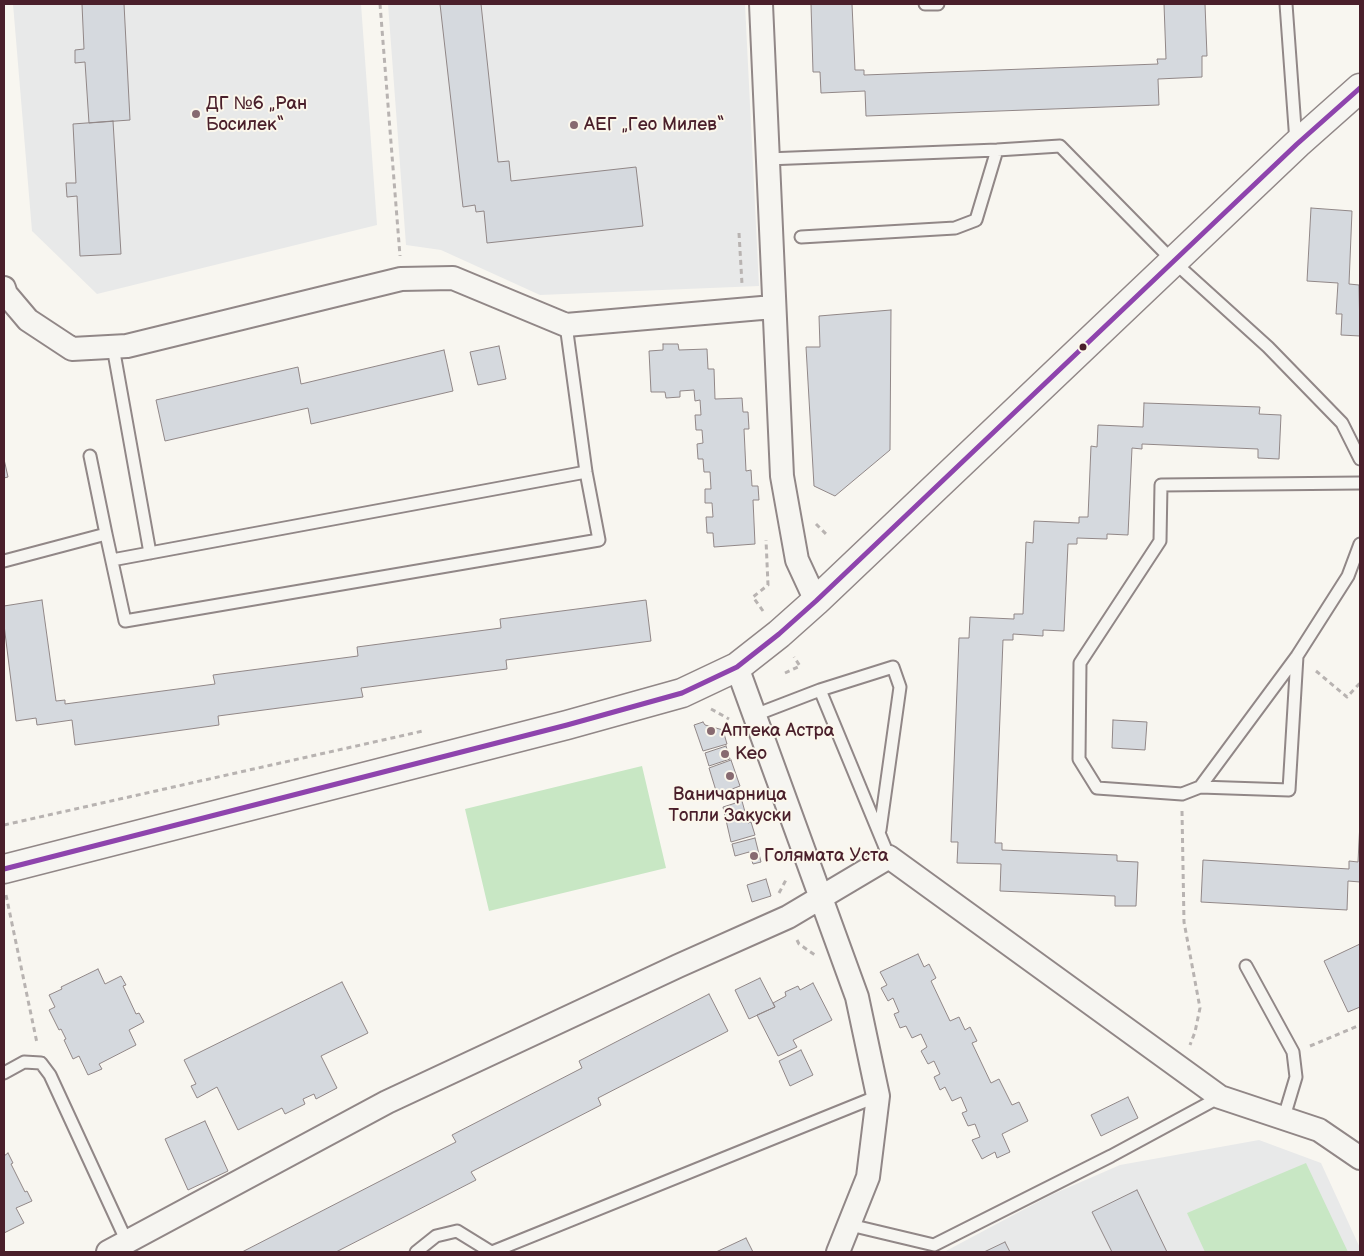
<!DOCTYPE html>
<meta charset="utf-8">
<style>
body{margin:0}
#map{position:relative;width:1364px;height:1256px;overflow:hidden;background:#f8f6f0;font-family:"Balsamiq Sans",sans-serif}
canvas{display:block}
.frame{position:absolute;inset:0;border:5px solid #4a1f2b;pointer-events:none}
</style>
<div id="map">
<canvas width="1364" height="1256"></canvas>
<div class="frame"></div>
</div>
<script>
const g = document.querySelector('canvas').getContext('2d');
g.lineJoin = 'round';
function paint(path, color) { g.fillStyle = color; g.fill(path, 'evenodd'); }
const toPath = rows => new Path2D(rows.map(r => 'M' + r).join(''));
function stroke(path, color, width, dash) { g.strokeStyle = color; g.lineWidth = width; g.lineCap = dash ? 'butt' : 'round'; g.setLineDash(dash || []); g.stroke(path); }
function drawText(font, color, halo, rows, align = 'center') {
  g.font = font + ' "Balsamiq Sans",sans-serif'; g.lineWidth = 4; g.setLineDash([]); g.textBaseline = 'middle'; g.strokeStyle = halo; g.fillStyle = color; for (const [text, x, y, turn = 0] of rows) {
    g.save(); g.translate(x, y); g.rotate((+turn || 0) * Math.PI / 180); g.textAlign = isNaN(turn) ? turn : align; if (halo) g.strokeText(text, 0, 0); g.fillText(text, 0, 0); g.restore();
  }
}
const built = toPath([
 [13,4,361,4,377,225,97,294,32,231],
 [388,4,745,4,759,286,540,295,441,250,406,245],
 [1259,1140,1321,1163,1360,1248,1360,1252,944,1252,1051,1195,1120,1165]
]);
const green = toPath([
 [642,766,666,868,489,911,465,809],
 [1306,1163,1348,1252,1205,1252,1187,1213]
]);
const building = toPath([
 [82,4,124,4,130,120,89,123,85,62,75,63,75,50,84,49,82,4],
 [440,4,481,4,498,162,509,161,511,181,636,167,643,226,487,243,484,211,476,212,475,205,463,207,440,4],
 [811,4,852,4,855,70,864,70,864,75,1158,64,1157,59,1166,59,1164,4,1205,4,1207,56,1202,56,1202,77,1158,79,1159,105,866,116,865,91,821,93,820,72,813,72,811,4],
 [113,121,121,254,80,256,77,196,67,197,66,183,76,183,73,124,113,121],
 [1311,208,1352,211,1349,284,1359,285,1360,336,1341,335,1342,314,1336,314,1338,283,1307,281,1311,208],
 [891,310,890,450,835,496,814,486,806,347,820,347,819,316,891,310],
 [663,344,678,344,679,350,707,349,708,369,714,369,715,399,742,398,743,412,748,412,749,429,744,429,746,471,751,470,752,486,758,486,759,500,753,500,755,544,714,547,713,533,707,533,706,517,713,517,712,503,705,503,705,489,711,489,710,472,704,472,703,459,698,459,697,444,703,443,702,430,696,430,695,415,701,415,700,400,695,401,694,390,680,391,680,397,666,398,665,392,651,392,649,351,663,350,663,344],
 [499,346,506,379,478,385,470,352,499,346],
 [444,350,453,391,311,424,308,408,165,441,156,400,298,367,301,384,444,350],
 [1144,403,1260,407,1259,414,1281,415,1279,459,1258,458,1258,449,1142,444,1142,449,1132,448,1128,535,1107,534,1107,539,1077,538,1077,544,1068,544,1064,631,1043,630,1043,636,1013,634,1013,640,1003,640,995,843,1002,843,1002,850,1117,855,1117,861,1138,862,1136,906,1115,906,1115,896,1000,891,1001,864,957,863,958,842,951,842,959,638,969,638,970,617,1014,619,1014,614,1023,614,1026,542,1033,543,1034,521,1079,523,1079,517,1088,517,1091,446,1097,447,1098,425,1143,427,1144,403],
 [4,459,8,477,4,478,4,459],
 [42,600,56,701,65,700,65,704,215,684,213,675,358,656,357,647,501,628,500,619,646,600,651,641,506,660,507,669,361,688,363,697,218,716,219,725,75,745,72,720,37,725,36,718,16,721,4,625,4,606,42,600],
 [1113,720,1147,722,1145,750,1112,748,1113,720],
 [703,722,705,725,723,730,727,744,703,751,694,725,703,722],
 [726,746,730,759,709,766,705,753,726,746],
 [731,760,740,786,732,789,733,795,726,797,724,792,717,794,709,768,731,760],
 [742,801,748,823,751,822,755,835,731,842,723,807,742,801],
 [1360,822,1360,882,1348,881,1347,910,1201,902,1203,860,1349,869,1349,861,1358,862,1360,822],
 [755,838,761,862,753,864,749,852,735,856,732,844,755,838],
 [766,879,771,896,752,902,747,885,766,879],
 [1360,944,1360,1007,1348,1012,1324,961,1360,944],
 [918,954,924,967,929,964,936,978,931,981,950,1021,959,1017,965,1030,970,1027,977,1041,972,1043,991,1083,999,1079,1012,1105,1019,1102,1028,1121,1002,1134,1010,1152,997,1158,995,1152,982,1159,972,1140,980,1137,975,1124,968,1126,962,1113,967,1111,961,1097,952,1101,945,1087,940,1090,934,1077,940,1074,934,1061,928,1064,921,1051,927,1047,921,1034,912,1038,906,1026,900,1028,894,1014,899,1012,893,998,888,1001,881,988,887,985,880,972,918,954],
 [98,969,105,984,121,976,126,985,123,986,136,1014,139,1013,144,1022,129,1030,136,1045,99,1064,102,1069,88,1075,79,1056,73,1059,64,1040,66,1039,61,1029,59,1030,49,1010,55,1007,49,995,62,989,61,987,98,969],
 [760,978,775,1007,749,1019,735,990,760,978],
 [342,982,368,1033,321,1056,337,1088,316,1099,314,1094,303,1099,305,1104,285,1114,282,1108,238,1130,217,1087,197,1098,191,1086,196,1084,184,1060,342,982],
 [813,983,832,1020,793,1040,797,1047,778,1056,757,1015,775,1007,773,1003,786,996,785,992,798,986,800,990,813,983],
 [709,994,728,1031,598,1098,601,1105,471,1172,476,1180,336,1252,242,1252,456,1142,452,1135,582,1068,579,1061,709,994],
 [801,1050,813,1075,790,1086,779,1061,801,1050],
 [1128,1097,1138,1118,1101,1136,1091,1115,1128,1097],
 [205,1121,228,1171,188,1190,165,1139,205,1121],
 [8,1153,13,1163,11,1164,25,1192,27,1191,32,1201,16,1208,24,1223,4,1233,4,1156,8,1153],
 [1137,1190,1167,1252,1112,1252,1092,1212,1137,1190],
 [746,1238,753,1252,716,1252,746,1238],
 [1005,1242,1010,1252,984,1252,1005,1242]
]);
const path = toPath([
 [380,4,400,256],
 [739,233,742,284],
 [816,524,826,534],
 [763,611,753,597,768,585,766,540],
 [1316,671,1347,697,1360,683],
 [785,673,800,666,794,657],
 [711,709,729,719],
 [1182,811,1184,922,1200,1008,1195,1032,1190,1045],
 [4,825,423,731],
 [779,893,787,878],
 [6,895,37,1043],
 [797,940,799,944,815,955],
 [1310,1046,1360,1025]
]);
const service = toPath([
 [925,4,938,4],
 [1286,4,1296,142],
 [767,159,997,150,1060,146,1173,261,1268,347,1342,423,1360,459],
 [801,237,955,228,976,220,997,150],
 [113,347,150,553],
 [90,456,106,534],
 [112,560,586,472],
 [4,561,106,534,125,621,599,540,586,472,566,325],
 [1297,656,1289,790,1200,787,1182,794,1097,788,1079,759,1080,663,1160,541,1161,485,1360,483],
 [820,690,893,667,900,687,880,830],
 [755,715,820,690,889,857],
 [1200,787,1297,656,1348,576,1360,544],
 [1246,966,1293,1052,1296,1077,1284,1117],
 [4,1073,24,1062,41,1063,50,1075,127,1242],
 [850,1225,934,1245,1111,1156,1220,1097],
 [416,1252,436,1236,457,1231,491,1252],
 [492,1252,878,1096]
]);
const minor = toPath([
 [761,4,782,476,797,560,816,601],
 [4,288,6,294,28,320,72,349,127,346,401,279,453,278,566,325,773,307],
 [737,667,857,997,878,1096,868,1177,838,1252],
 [108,1252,387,1102,678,966,788,917,889,857,1220,1097,1319,1130,1360,1158]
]);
const tertiary = toPath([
 [4,869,567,725,682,693,737,667,779,634,816,601,1297,144,1360,88]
]);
const bus1 = toPath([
 [4,869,567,725,682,693,737,667,779,634,816,601,1297,144,1360,88]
]);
const markers = [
 [196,114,5,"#876a70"],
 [574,125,5,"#876a70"],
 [1083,347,4.5,"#4a1f2b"],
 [711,731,5,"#876a70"],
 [725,754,5,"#876a70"],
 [730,776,5,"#876a70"],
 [754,856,5,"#876a70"]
];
const poiNames = [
 ["ДГ №6 „Ран",206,104],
 ["Босилек“",206,125],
 ["АЕГ „Гео Милев“",584,125],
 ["Аптека Астра",721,731],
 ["Keo",735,754],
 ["Ваничарница",730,795,"center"],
 ["Топли Закуски",730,816,"center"],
 ["Голямата Уста",764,856]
];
paint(built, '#e8e9e9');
paint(green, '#c8e7c4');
paint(building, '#d5d9de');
stroke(building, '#918787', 1);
stroke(service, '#918787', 15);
stroke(minor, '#918787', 26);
stroke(tertiary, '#918787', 31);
stroke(path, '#b8b3b1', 3, [5, 4]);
stroke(service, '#f6f5f1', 11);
stroke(minor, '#f6f5f1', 22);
stroke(tertiary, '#f6f5f1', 28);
stroke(bus1, '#8e44ad', 5);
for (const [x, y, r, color] of markers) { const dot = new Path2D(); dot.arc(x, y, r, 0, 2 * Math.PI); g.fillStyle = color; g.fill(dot); stroke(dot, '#fbf7ec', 2); }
drawText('18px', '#4a1f2b', '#fbf7ec', poiNames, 'left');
</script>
